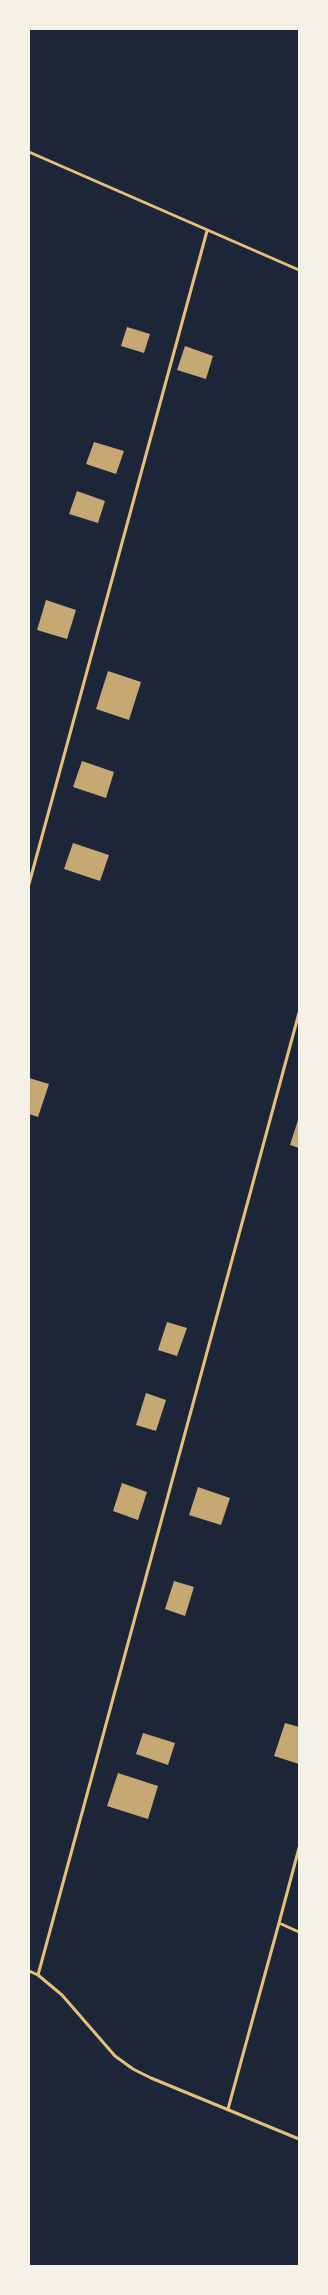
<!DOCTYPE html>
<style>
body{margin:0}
#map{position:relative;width:328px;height:2295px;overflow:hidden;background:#14213d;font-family:"Noto Sans",sans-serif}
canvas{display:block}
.frame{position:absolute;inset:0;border:30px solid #f6f1e7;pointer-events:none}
</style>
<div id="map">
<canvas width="328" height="2295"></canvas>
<div class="frame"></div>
</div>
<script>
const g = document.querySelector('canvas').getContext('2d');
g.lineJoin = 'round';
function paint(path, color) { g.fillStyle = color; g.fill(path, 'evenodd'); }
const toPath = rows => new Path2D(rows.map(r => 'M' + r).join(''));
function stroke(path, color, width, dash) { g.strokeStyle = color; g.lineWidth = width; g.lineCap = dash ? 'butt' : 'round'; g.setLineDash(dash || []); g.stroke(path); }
const green = toPath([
 [29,29,299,29,299,2266,29,2266]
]);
const building = toPath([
 [127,327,150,334,144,353,121,346],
 [185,346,213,356,206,379,177,370],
 [94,442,124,451,116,474,86,464],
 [77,491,105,501,98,523,69,514],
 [46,600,76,610,67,639,37,630],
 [108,671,141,682,129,720,96,709],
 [82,761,114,772,106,798,73,787],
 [73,843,109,855,100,881,64,869],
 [29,1078,49,1084,38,1117,29,1114],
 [299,1117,299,1148,290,1145],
 [167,1322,187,1328,177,1356,158,1350],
 [146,1393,166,1400,156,1431,136,1425],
 [122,1483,147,1492,138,1520,113,1511],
 [198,1487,230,1498,221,1525,189,1515],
 [174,1581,194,1587,185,1616,165,1609],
 [285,1723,299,1727,299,1764,274,1756],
 [143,1733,175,1743,168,1765,136,1754],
 [118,1773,158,1786,148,1819,107,1806]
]);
const service = toPath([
 [29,152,299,270],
 [29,884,207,231],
 [299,1848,279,1923,299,1932],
 [29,1971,38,1975,62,1995,115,2056,133,2069,151,2078,299,2139],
 [38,1975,299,1013],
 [228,2109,279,1923]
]);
paint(green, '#1d2539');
paint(building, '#c6a872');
stroke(service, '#e5c07b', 3);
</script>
